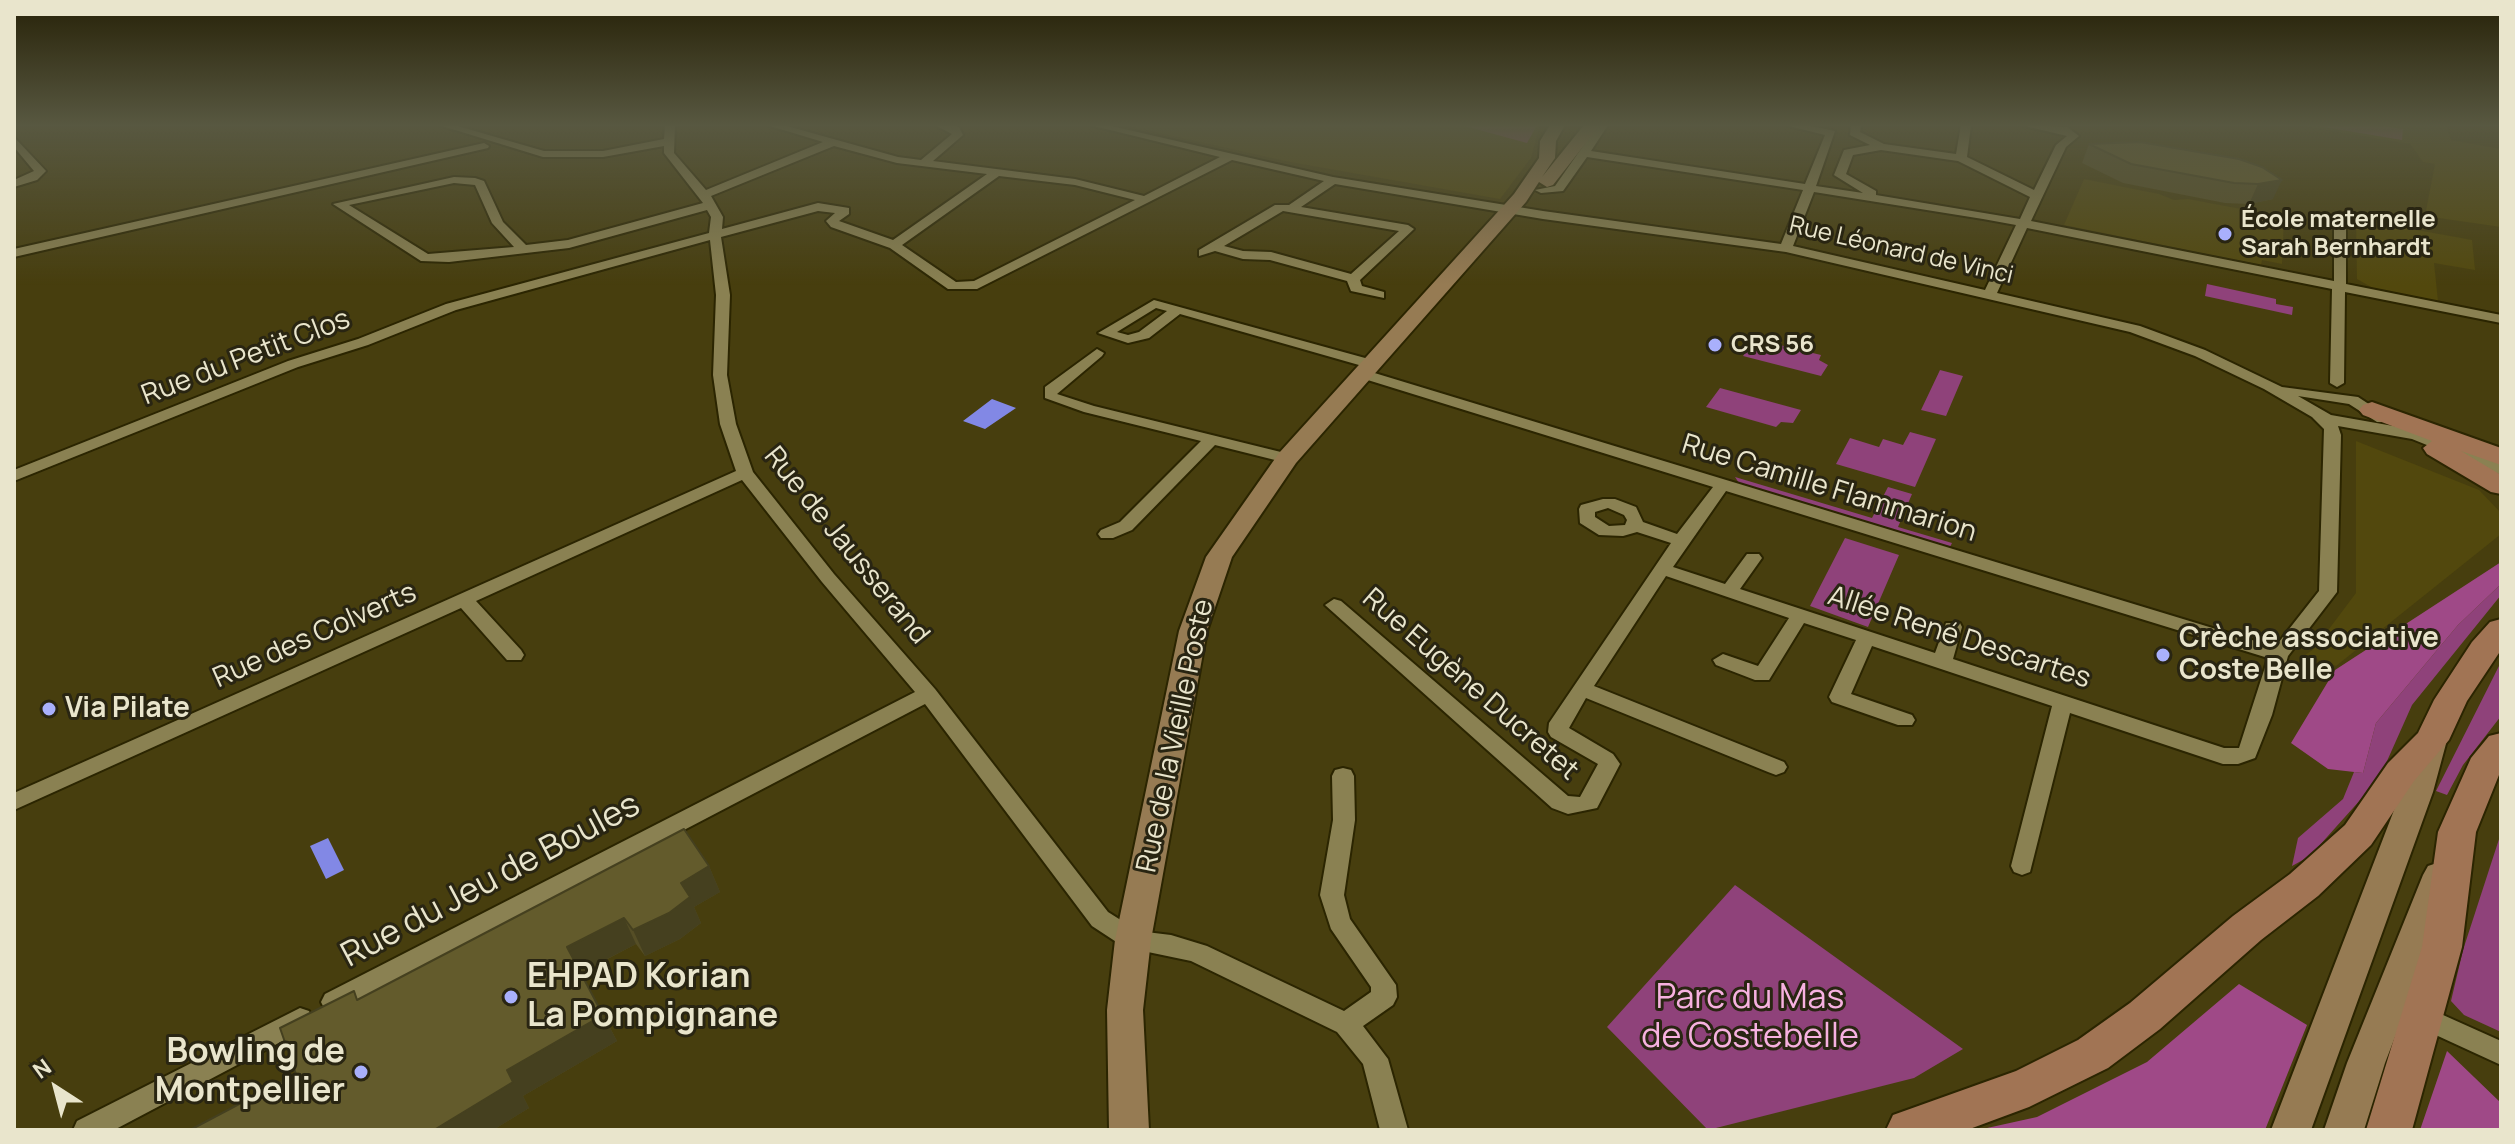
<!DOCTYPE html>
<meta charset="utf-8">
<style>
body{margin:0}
#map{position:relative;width:2515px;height:1144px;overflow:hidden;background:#473e0e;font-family:Manrope,sans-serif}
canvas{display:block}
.frame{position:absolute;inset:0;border:16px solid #e9e5cc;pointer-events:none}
.north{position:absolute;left:16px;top:1048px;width:80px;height:80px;-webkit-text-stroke:6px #292512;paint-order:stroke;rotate:324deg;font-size:22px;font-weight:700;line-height:32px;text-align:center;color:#e9e5cc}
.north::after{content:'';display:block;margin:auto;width:28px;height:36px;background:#e9e5cc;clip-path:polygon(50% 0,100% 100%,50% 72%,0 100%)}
</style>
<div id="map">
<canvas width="2515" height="1144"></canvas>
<div class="frame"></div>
<div class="north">N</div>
</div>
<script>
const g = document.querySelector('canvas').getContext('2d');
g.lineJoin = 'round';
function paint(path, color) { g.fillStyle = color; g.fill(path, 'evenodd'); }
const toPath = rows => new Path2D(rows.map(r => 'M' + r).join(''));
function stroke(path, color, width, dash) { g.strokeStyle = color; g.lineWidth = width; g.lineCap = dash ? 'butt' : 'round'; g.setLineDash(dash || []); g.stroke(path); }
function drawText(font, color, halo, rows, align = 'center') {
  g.font = font + ' Manrope,sans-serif'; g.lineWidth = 6; g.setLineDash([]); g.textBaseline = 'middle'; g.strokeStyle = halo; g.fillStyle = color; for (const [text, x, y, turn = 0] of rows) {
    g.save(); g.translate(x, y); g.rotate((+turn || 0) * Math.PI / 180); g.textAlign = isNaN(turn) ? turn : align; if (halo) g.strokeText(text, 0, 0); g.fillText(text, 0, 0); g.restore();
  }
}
const built = toPath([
 [1123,125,1540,125,1531,158,1500,199,1290,162],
 [2295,125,2446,125,2451,140,2501,149,2501,227,2425,216,2435,164,2423,162,2410,144],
 [2084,179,2159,194,2174,200,2188,199,2284,217,2282,264,2262,260,2261,265,2064,225],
 [2356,219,2472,240,2475,270,2434,263,2438,301,2373,288,2357,279],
 [2356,441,2479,490,2501,513,2501,534,2336,666,2305,655,2314,649,2356,593]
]);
const green = toPath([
 [1461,125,1537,125,1527,143],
 [2312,125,2376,125,2403,129,2402,140],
 [2207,284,2276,299,2276,304,2293,307,2292,315,2205,296],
 [1755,339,1821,355,1819,360,1828,365,1821,376,1743,356],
 [1940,370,1963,376,1946,416,1921,410],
 [1720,388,1801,410,1793,423,1781,422,1776,427,1706,407],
 [1910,432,1936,439,1915,487,1836,464,1850,438,1879,447,1883,439,1903,445],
 [1735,477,1872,518,1888,487,1912,494,1898,527,1952,543,1950,547,1739,483],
 [1845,538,1899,555,1868,627,1810,606],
 [2501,584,2501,595,2412,705,2379,779,2310,856,2292,866,2298,838,2343,799,2354,772,2363,773,2376,723,2458,625],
 [2501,662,2501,716,2463,765,2447,795,2436,791],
 [2501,833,2501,1032,2464,1015,2451,1001,2463,950],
 [1735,885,1963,1049,1914,1078,1708,1130,1607,1027]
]);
const forest = toPath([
 [2501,562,2501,584,2458,625,2376,723,2363,773,2328,769,2291,743,2335,670],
 [2239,984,2307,1025,2265,1130,1978,1130,2037,1117,2147,1062],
 [2447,1051,2501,1103,2501,1130,2420,1130]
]);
const water = toPath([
 [992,399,1016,408,985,429,963,421],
 [328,838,344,870,326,879,310,846]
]);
const street = toPath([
 [439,125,454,125,544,151,603,151,664,139,665,125,675,125,674,153,706,190,823,142,767,125,783,125,898,157,921,160,952,134,935,125,951,125,959,127,963,135,933,161,1075,179,1144,196,1220,157,1090,125,1107,125,1333,177,1543,211,1781,244,1803,190,1587,157,1563,191,1541,193,1535,190,1555,186,1598,125,1608,125,1591,151,1805,184,1825,135,1785,125,1805,125,1835,131,1816,186,1863,193,1834,175,1844,150,1870,145,1850,135,1851,125,1861,125,1860,132,1884,144,1956,154,1961,125,1971,125,1967,157,2034,190,2056,145,2067,136,2021,125,2067,127,2079,136,2066,147,2031,221,2334,281,2334,216,2340,212,2346,216,2346,284,2501,315,2501,323,2345,292,2344,383,2337,387,2330,383,2332,289,2027,228,1997,293,2140,326,2205,350,2282,387,2358,397,2387,416,2390,419,2387,422,2377,422,2349,404,2298,396,2331,415,2399,427,2411,427,2501,464,2501,475,2412,439,2338,426,2341,435,2337,592,2288,656,2272,715,2255,758,2238,764,2223,764,2070,713,2030,872,2022,875,2014,872,2011,866,2052,706,1872,646,1851,694,1912,715,1915,720,1912,725,1898,725,1832,702,1829,697,1856,640,1804,623,1769,680,1755,680,1716,665,1713,660,1723,654,1758,666,1789,618,1666,576,1594,686,1784,762,1787,767,1784,772,1776,775,1768,772,1586,698,1569,728,1613,754,1620,764,1597,808,1568,814,1552,808,1325,605,1334,599,1341,601,1568,796,1580,797,1598,764,1551,737,1548,732,1549,723,1671,543,1637,532,1623,536,1599,535,1580,523,1579,509,1581,505,1603,499,1615,499,1636,507,1643,522,1677,534,1713,487,1358,377,1358,371,1368,371,2275,647,2319,591,2324,429,2312,417,2264,389,2195,356,2130,332,1786,252,1543,219,1335,184,1301,207,1408,225,1414,229,1360,280,1362,286,1384,292,1384,298,1351,291,1347,281,1270,260,1243,259,1215,251,1199,256,1199,250,1275,205,1289,205,1324,181,1232,160,977,289,948,289,890,248,831,227,826,221,835,213,818,211,721,237,730,295,727,375,736,424,753,472,834,574,935,689,1108,912,1138,931,1171,935,1207,946,1344,1011,1371,992,1371,987,1331,929,1320,895,1333,820,1332,776,1335,770,1343,768,1351,770,1354,776,1355,820,1344,895,1350,919,1396,985,1397,997,1393,1005,1363,1026,1388,1059,1408,1130,1380,1130,1363,1064,1337,1032,1191,961,1124,947,1092,926,925,704,334,1013,325,1010,321,1002,325,994,915,692,822,582,742,480,476,601,521,650,524,655,521,660,507,660,461,608,14,810,14,793,736,471,720,424,713,375,716,295,710,240,456,310,368,345,298,367,14,481,14,470,288,361,358,339,446,304,709,233,711,217,707,210,569,248,449,262,421,261,333,204,454,177,475,178,484,181,503,222,526,245,568,240,703,203,664,153,664,146,603,157,543,157,439,125],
 [834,146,897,163,987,174,893,240,839,221,849,214,849,208,818,203,722,229,723,217,711,196,834,146],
 [1881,150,1958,161,2030,197,2020,219,1876,195,1876,191,1846,174,1853,155,1881,150],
 [999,176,1075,185,1135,200,974,281,956,282,902,245,999,176],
 [454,183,475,185,492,223,514,247,428,254,349,205,454,183],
 [1814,192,1983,219,2016,225,1985,290,1793,246,1814,192],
 [1283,211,1399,231,1351,274,1271,252,1243,251,1224,246,1283,211],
 [1726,491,2268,658,2239,748,2224,748,1953,659,1962,627,1960,623,1946,623,1935,653,1740,589,1762,558,1759,554,1747,554,1725,584,1673,567,1726,491],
 [1608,508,1624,515,1627,520,1625,525,1609,526,1595,517,1595,512,1608,508],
 [14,137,46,171,37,180,14,187,14,180,34,171,14,147,14,137],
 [484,143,489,146,488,148,14,257,14,249,484,143],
 [1154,300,1376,361,1378,364,1371,368,1366,367,1180,314,1149,338,1128,343,1098,333,1154,300],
 [1156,308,1167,311,1139,332,1128,335,1117,332,1156,308],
 [1097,349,1104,353,1102,356,1057,394,1094,406,1293,455,1295,458,1287,463,1215,445,1132,530,1113,538,1101,538,1098,534,1101,530,1120,522,1201,441,1084,412,1045,398,1045,387,1097,349],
 [2423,1006,2501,1041,2501,1065,2414,1025,2410,1017,2414,1009,2423,1006],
 [300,1008,309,1011,313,1019,309,1027,114,1130,73,1130,77,1121,300,1008]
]);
const secondary = toPath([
 [1550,125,1565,125,1556,141,1555,158,1542,177,1584,125,1600,125,1553,185,1547,187,1539,182,1526,202,1296,463,1232,557,1207,631,1151,940,1143,1010,1149,1130,1109,1130,1107,1010,1115,940,1179,631,1206,557,1279,453,1514,194,1539,158,1540,141,1550,125],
 [2432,729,2443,732,2447,740,2433,792,2311,1130,2271,1130,2401,792,2417,740,2421,732,2432,729],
 [2440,862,2452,866,2457,875,2385,1063,2364,1130,2324,1130,2347,1063,2423,875,2428,866,2440,862]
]);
const primary = toPath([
 [2372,402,2501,448,2501,465,2461,451,2501,475,2501,494,2491,492,2427,454,2423,448,2432,441,2363,415,2359,410,2363,405,2372,402],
 [2501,619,2501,650,2467,701,2449,740,2414,781,2371,845,2318,896,2261,940,2160,1029,2108,1068,2029,1107,1967,1130,1886,1130,1893,1115,2016,1071,2078,1040,2130,1003,2233,916,2290,874,2345,825,2388,763,2418,733,2434,700,2472,642,2490,622,2501,619],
 [2501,733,2501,770,2476,832,2462,947,2412,1130,2366,1130,2422,947,2438,832,2471,758,2489,736,2501,733]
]);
const wall = toPath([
 [2089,144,2239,159,2273,199,2249,204,2225,203,2123,183,2082,163],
 [709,866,720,892,694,907,701,923,680,939,645,956,636,944,581,973,617,1041,523,1096,529,1108,493,1130,190,1130,296,1074,359,999]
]);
const shadedWall = toPath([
 [2282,180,2273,199,2249,204,2258,184],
 [709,866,720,892,694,907,701,923,680,939,645,956,633,930,681,883],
 [624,918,636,944,580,973,567,947],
 [603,1015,617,1041,523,1096,529,1108,493,1130,434,1130,507,1070]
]);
const building = toPath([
 [2140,142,2239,159,2262,167,2282,180,2258,184,2234,183,2131,164,2089,144,2140,142],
 [684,829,709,866,681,883,690,897,669,913,633,930,624,918,567,947,603,1015,507,1070,513,1082,434,1130,190,1130,296,1074,280,1028,354,991,357,1000,684,829]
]);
const markers = [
 [2225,234,8,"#a9b0fc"],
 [1715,345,8,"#a9b0fc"],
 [2163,655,8,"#a9b0fc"],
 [49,709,8,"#a9b0fc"],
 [511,997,8,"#a9b0fc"],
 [361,1072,8,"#a9b0fc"]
];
const farPoinames = [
 ["École maternelle",2241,220],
 ["Sarah Bernhardt",2241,248],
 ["CRS 56",1731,345]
];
const farStreetnames = [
 ["Rue Léonard de Vinci",1901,251,13]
];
const streetNames = [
 ["Rue du Petit Clos",246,358,-21],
 ["Rue Camille Flammarion",1829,489,17],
 ["Rue de Jausserand",846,546,51],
 ["Rue des Colverts",315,636,-24],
 ["Allée René Descartes",1959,638,18],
 ["Rue Eugène Ducretet",1470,685,41],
 ["Rue de la Vieille Poste",1176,736,-78]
];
const poiNames = [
 ["Crèche associative",2179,639],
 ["Coste Belle",2179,671],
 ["Via Pilate",65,709]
];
const nearStreetnames = [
 ["Rue du Jeu de Boules",491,881,-28]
];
const nearPoinames = [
 ["EHPAD Korian",527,977],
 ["La Pompignane",527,1016],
 ["Bowling de",345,1052,"right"],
 ["Montpellier",345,1091,"right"]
];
const nearParknames = [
 ["Parc du Mas",1750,998],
 ["de Costebelle",1750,1037]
];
paint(built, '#52480d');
paint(green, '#8f427a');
paint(forest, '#9f4987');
paint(water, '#8288e5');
stroke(street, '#2b2501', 4);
stroke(secondary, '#2b2501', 4);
stroke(primary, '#2b2501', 4);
paint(street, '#8a8152');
paint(secondary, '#967b53');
paint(primary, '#a17454');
paint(wall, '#554e26');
paint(shadedWall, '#45401f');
paint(building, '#635b2c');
stroke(building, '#45401f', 2);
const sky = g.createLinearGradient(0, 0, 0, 285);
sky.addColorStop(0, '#272208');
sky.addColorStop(0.44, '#585841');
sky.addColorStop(1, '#58584100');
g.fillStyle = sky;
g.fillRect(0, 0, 2515, 285);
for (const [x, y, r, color] of markers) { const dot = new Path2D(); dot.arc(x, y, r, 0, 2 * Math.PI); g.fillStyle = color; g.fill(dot); stroke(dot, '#292512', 3); }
drawText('bold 24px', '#e9e5cc', '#292512', farPoinames, 'left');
drawText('24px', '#e9e5cc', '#292512', farStreetnames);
drawText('28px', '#e9e5cc', '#292512', streetNames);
drawText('bold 28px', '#e9e5cc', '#292512', poiNames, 'left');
drawText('34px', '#e9e5cc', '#292512', nearStreetnames);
drawText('bold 34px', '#e9e5cc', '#292512', nearPoinames, 'left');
drawText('34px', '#f7b1e0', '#292512', nearParknames);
</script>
